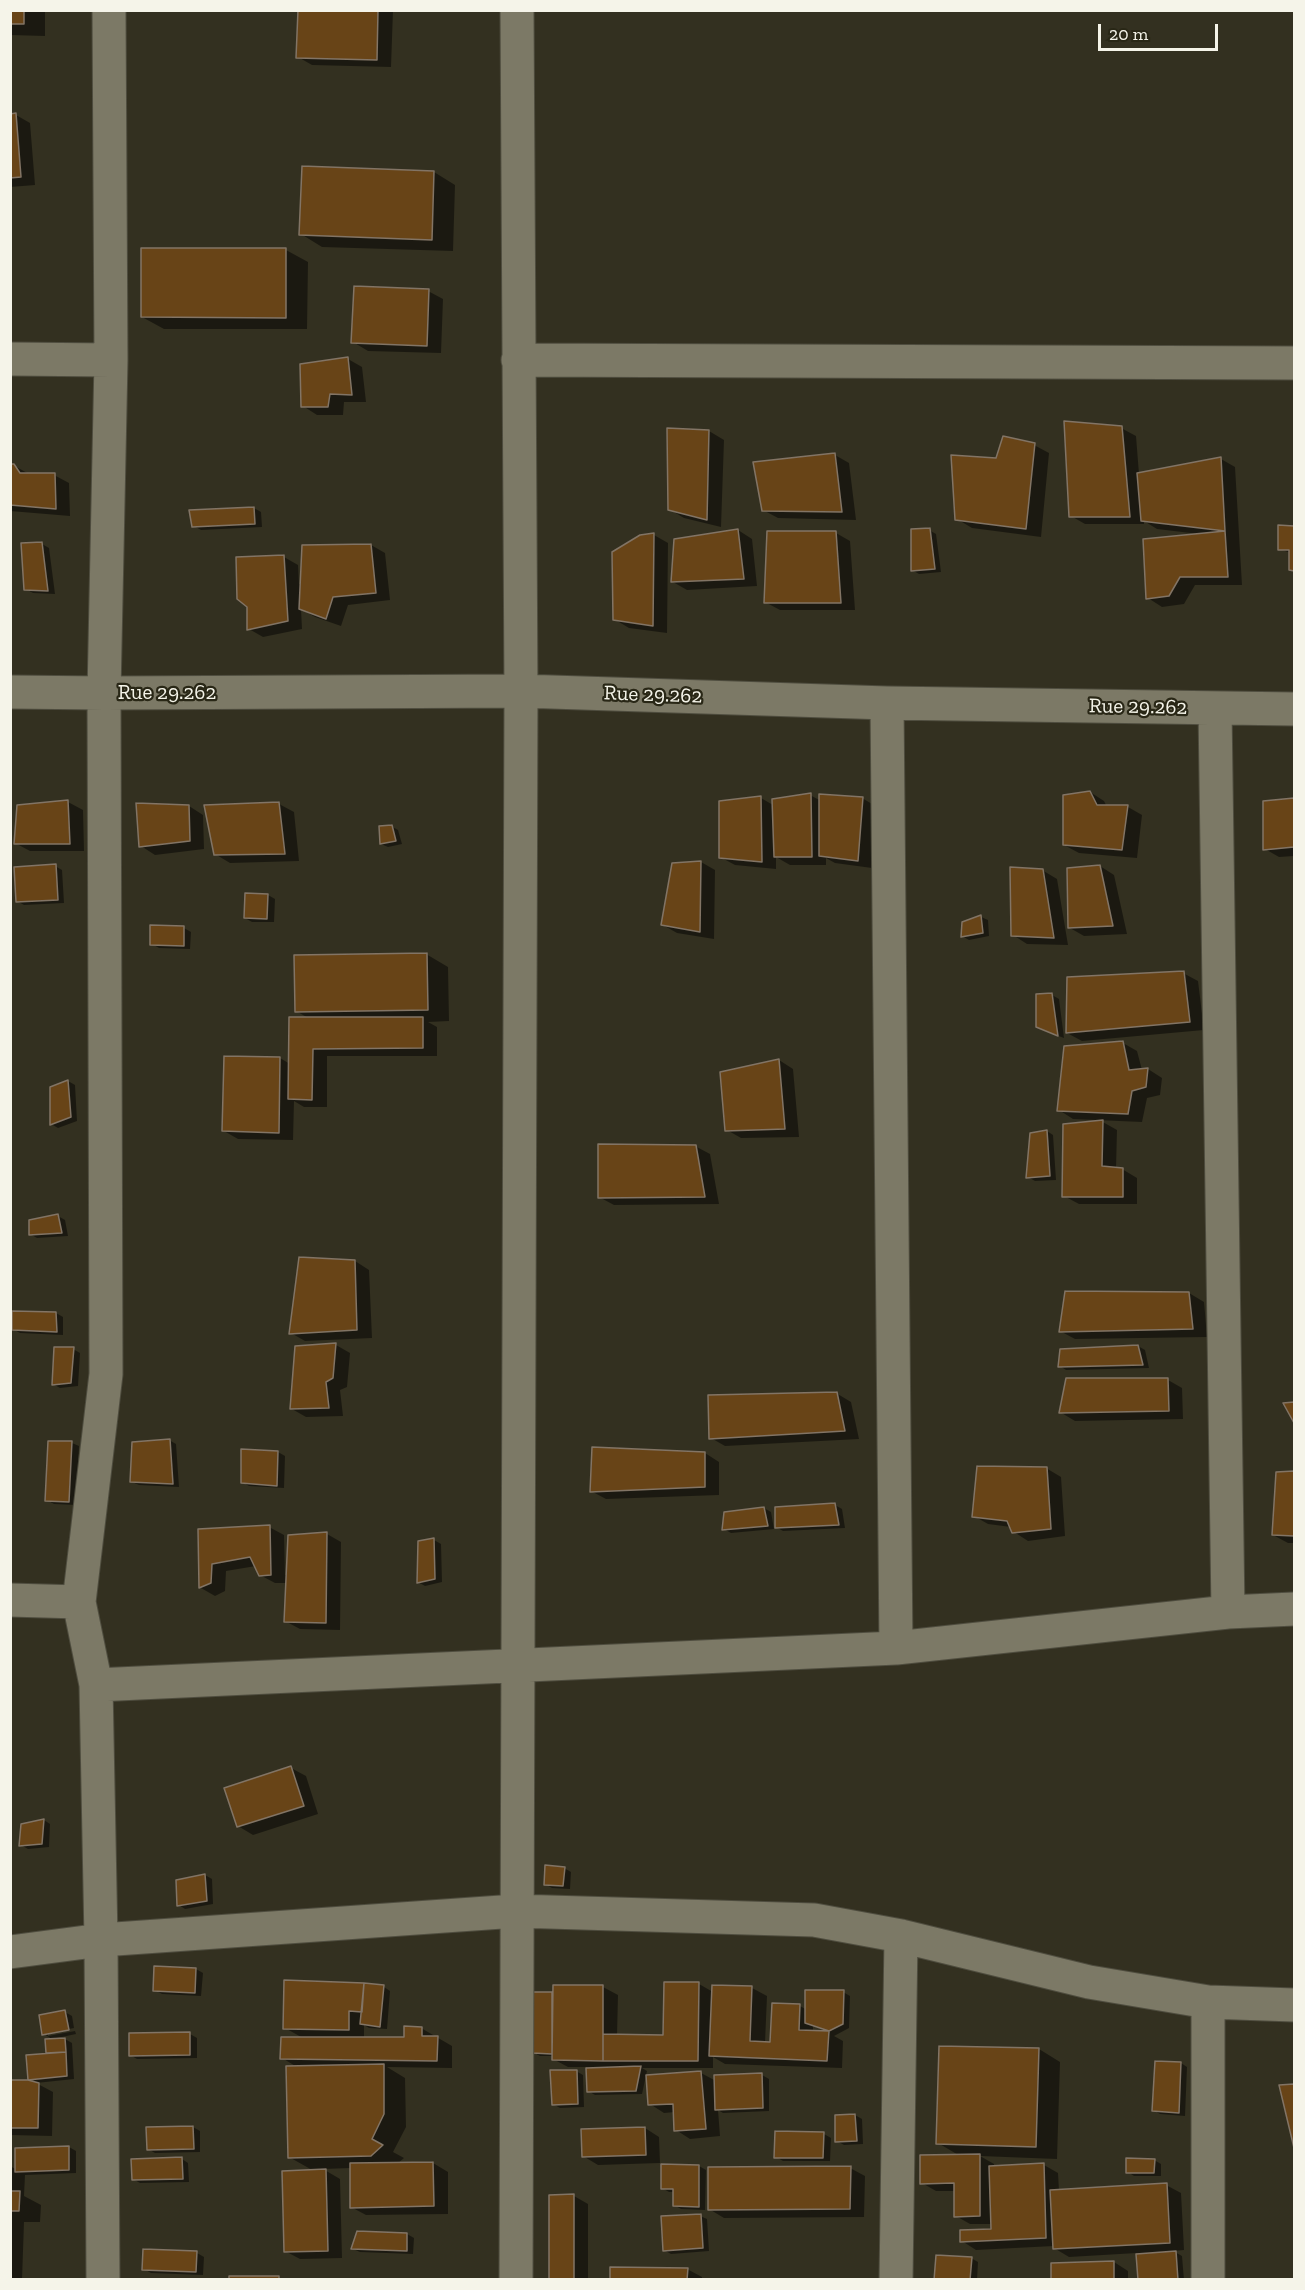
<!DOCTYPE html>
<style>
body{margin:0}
#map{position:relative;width:1305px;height:2290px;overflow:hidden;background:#333020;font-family:"Zilla Slab",serif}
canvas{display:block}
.frame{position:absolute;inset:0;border:12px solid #f5f4e9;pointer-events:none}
.scale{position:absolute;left:1098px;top:24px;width:120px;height:27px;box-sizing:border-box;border:3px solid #f5f4e9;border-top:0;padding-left:8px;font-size:18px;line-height:21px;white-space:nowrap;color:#f5f4e9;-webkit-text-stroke:4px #292716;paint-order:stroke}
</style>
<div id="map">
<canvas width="1305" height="2290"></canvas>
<div class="frame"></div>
<div class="scale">20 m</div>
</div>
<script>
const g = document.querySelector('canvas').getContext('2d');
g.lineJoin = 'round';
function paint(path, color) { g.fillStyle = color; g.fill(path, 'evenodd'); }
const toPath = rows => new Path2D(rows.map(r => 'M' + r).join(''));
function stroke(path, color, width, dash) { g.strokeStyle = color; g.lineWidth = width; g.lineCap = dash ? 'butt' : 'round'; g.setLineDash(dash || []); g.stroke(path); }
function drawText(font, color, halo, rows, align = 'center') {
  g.font = font + ' "Zilla Slab",serif'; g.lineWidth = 4.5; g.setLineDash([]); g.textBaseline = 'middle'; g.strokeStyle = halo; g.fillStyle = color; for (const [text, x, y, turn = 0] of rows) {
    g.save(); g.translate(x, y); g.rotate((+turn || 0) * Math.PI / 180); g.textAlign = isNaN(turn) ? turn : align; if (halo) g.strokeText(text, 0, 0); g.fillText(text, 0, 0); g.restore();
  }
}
const shadow = toPath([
 [10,10,45,10,45,36,10,35],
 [299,10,393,10,391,67,312,65,298,57],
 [10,115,16,115,30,123,35,185,10,187],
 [434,172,455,185,453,251,322,247,301,234],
 [143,249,286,250,308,262,307,329,164,329,142,317],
 [428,291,443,299,441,353,368,351,353,342],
 [348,359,362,367,366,402,344,402,343,415,317,415,303,406],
 [1121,428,1136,436,1139,474,1221,459,1235,467,1242,585,1195,585,1184,604,1162,607,1148,598,1199,534,1157,529,1144,521,1144,524,1085,524,1071,516],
 [668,430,709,431,724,440,721,527,684,518,669,509],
 [1034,445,1049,453,1041,537,972,528,957,519,998,460],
 [835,455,849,463,856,520,778,518,763,510],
 [13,465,29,474,54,475,69,483,70,516,10,511,10,466],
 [254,508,261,512,262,527,201,530,194,526],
 [1280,527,1294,527,1294,572,1291,570,1291,553,1279,549],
 [738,530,752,539,757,586,687,590,673,582],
 [929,530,936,534,941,572,919,574,912,570],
 [836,533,850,541,855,610,780,610,765,602],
 [654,535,668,543,667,633,629,628,614,619],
 [42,544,49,548,55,594,33,593,26,589],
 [371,545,385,553,390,600,348,605,341,626,315,617,301,609,302,629,263,637,249,629,284,557,298,565,299,584,302,584],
 [1090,792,1104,801,1107,807,1128,807,1142,815,1137,858,1079,853,1064,845],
 [810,795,821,801,862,798,877,807,872,868,835,863,826,858,826,865,790,865,776,857,776,869,735,865,720,857,761,798,773,805],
 [1294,799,1294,856,1279,857,1265,849,1264,802],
 [68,802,83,810,84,851,30,851,15,843],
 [279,804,294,812,299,861,230,863,215,854],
 [189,806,203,815,204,849,155,855,141,846],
 [391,826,398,830,402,844,388,847,381,844],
 [701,862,715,870,714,939,677,933,663,925],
 [55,866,62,870,64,903,24,905,17,901],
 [1100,866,1114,875,1127,934,1084,936,1070,928],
 [1042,870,1057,879,1068,945,1027,944,1013,935],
 [268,895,275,899,274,922,252,922,245,918],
 [981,917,988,920,989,936,969,940,962,936],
 [184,928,191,932,190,949,159,948,152,944],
 [426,954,448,967,449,1021,428,1022,437,1027,437,1056,327,1056,327,1107,304,1107,294,1101,293,1140,238,1139,224,1131,280,1058,290,1064,310,1019,296,1011],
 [1183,973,1198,981,1204,1030,1082,1041,1067,1033],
 [1052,995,1059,999,1064,1038,1045,1031],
 [1123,1043,1137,1051,1142,1070,1148,1069,1162,1078,1160,1095,1147,1098,1142,1122,1073,1119,1059,1110],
 [779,1060,793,1069,799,1137,741,1138,727,1130],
 [68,1081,75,1085,77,1121,58,1128,51,1124,52,1088],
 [1101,1121,1117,1130,1116,1169,1122,1169,1137,1178,1137,1204,1079,1204,1064,1196],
 [1047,1131,1053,1135,1056,1180,1035,1181,1028,1177],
 [695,1146,710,1154,719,1204,614,1205,599,1197],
 [58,1216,65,1220,68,1236,37,1238,30,1234],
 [355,1261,369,1270,372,1338,305,1341,291,1333],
 [1189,1293,1204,1302,1207,1337,1075,1339,1060,1331],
 [56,1313,63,1317,63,1335,20,1333,13,1329],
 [336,1345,350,1353,347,1387,340,1390,343,1416,306,1417,292,1409,296,1347],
 [1138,1346,1145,1350,1149,1368,1066,1370,1060,1366],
 [73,1349,80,1353,78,1386,60,1388,53,1384],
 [1168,1380,1182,1388,1183,1419,1075,1421,1060,1412],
 [836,1393,851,1402,859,1439,725,1446,711,1438],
 [169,1440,176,1444,179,1487,139,1485,132,1482],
 [50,1442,72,1443,79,1446,76,1505,54,1504,47,1500],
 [278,1452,285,1456,284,1488,249,1486,242,1482],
 [705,1453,719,1462,719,1495,606,1499,591,1491],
 [1046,1468,1061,1477,1065,1536,1028,1541,1014,1532,1011,1527,988,1524,974,1516],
 [1294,1473,1294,1543,1288,1543,1273,1535,1278,1474],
 [835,1505,842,1509,845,1528,783,1531,776,1527],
 [764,1508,771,1512,774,1529,731,1533,724,1529],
 [269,1527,284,1535,285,1575,288,1575,327,1534,341,1542,340,1630,300,1629,285,1621,287,1583,275,1583,260,1575,256,1566,226,1571,225,1591,215,1596,201,1588,200,1531],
 [434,1540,441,1544,442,1582,425,1586,418,1582,420,1542],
 [291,1768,306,1776,318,1814,253,1835,238,1826],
 [44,1820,50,1824,49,1847,28,1849,21,1845],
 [564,1868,571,1872,570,1889,552,1888,545,1884],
 [205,1875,212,1879,213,1904,185,1909,179,1905],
 [196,1969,203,1973,201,1996,162,1994,155,1990],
 [699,1984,713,1992,713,1986,752,1988,767,1996,765,2043,771,2044,800,2006,807,2010,843,1992,850,1996,849,2028,834,2036,843,2041,842,2068,725,2064,713,2057,713,2068,642,2068,647,2071,642,2094,595,2095,588,2091,587,2067,568,2067,553,2059,553,2056,540,2056,533,2052,552,1994,554,1995,554,1986,603,1987,618,1995,617,2036,664,2036],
 [813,2026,830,2032,830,2033,813,2032],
 [384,1987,390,1991,387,2029,369,2028,364,2025,364,2039,405,2039,421,2028,452,2046,452,2068,387,2067,405,2078,406,2127,393,2152,404,2158,397,2164,433,2163,448,2172,448,2214,366,2215,351,2207,351,2168,323,2169,340,2179,342,2258,300,2259,285,2251,314,2171,289,2157,297,2067,282,2058,303,2038,285,2028],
 [65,2012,72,2016,74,2028,48,2033,48,2036,75,2031,76,2034,52,2039,44,2034],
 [190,2034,197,2038,197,2058,137,2059,130,2055],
 [65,2039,72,2043,74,2079,36,2083,53,2092,52,2136,10,2135,10,2082,35,2083,29,2079,48,2055,47,2040],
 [1039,2049,1060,2062,1057,2159,980,2156,994,2164,994,2167,1044,2165,1058,2173,1059,2191,1166,2185,1181,2193,1184,2250,1173,2251,1182,2256,1184,2280,1139,2280,1137,2253,1069,2257,1054,2248,1054,2246,976,2250,962,2241,992,2230,992,2224,970,2224,956,2216,956,2191,936,2191,922,2183,960,2156,938,2143],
 [1181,2063,1187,2067,1185,2116,1160,2114,1153,2110],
 [576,2071,583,2075,584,2107,560,2108,553,2104],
 [701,2073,716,2081,762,2075,769,2079,769,2111,723,2113,718,2110,720,2136,690,2139,676,2130,675,2112,664,2113,650,2104],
 [1294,2085,1294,2142,1281,2086],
 [855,2115,862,2119,863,2144,844,2145,837,2141],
 [193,2127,200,2131,200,2152,155,2153,148,2149,148,2129],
 [645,2128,659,2137,660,2163,598,2165,583,2156],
 [824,2134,831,2138,830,2161,783,2161,776,2157],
 [69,2147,76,2151,76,2173,25,2175,24,2196,41,2205,40,2222,24,2222,22,2280,10,2280,10,2166,17,2170],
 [182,2159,188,2163,189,2182,140,2183,133,2179],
 [1154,2160,1161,2164,1161,2176,1134,2176,1128,2172],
 [699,2166,706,2170,705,2210,681,2209,674,2205,675,2192,669,2192,662,2188],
 [850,2168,865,2176,864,2217,724,2218,709,2209],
 [574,2196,588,2204,588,2280,551,2280],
 [700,2216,707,2219,709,2251,671,2254,664,2250],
 [407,2234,414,2238,413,2254,360,2252,353,2249],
 [197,2253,204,2257,203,2275,151,2273,144,2269],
 [971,2258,978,2262,977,2280,935,2280],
 [1114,2262,1128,2271,1128,2280,1053,2280],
 [687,2269,702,2277,702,2280,612,2280]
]);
const building = toPath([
 [10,10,24,10,24,24,10,24,10,10],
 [298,10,378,10,377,60,296,58,298,10],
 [16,113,21,177,10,178,10,114,16,113],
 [302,166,434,171,432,240,299,235,302,166],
 [141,248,286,248,286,318,141,317,141,248],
 [354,286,429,289,427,346,351,343,354,286],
 [348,357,352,395,330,394,328,407,301,407,300,364,348,357],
 [1064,421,1122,426,1130,517,1069,517,1064,421],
 [667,428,709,430,707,520,668,510,667,428],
 [1003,436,1035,443,1026,529,955,520,951,455,996,458,1003,436],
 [835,453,842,512,762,511,753,462,835,453],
 [1221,457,1225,531,1141,521,1137,473,1221,457],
 [10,464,14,464,20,473,55,473,56,509,10,505,10,464],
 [254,507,255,524,192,527,189,510,254,507],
 [1278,525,1294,526,1294,571,1289,570,1289,550,1278,550,1278,525],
 [930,528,935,569,911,571,911,529,930,528],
 [738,529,744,579,671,582,674,539,738,529],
 [767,531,836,531,841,603,764,603,767,531],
 [1225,531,1228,577,1180,577,1169,596,1146,599,1143,539,1225,531],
 [654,533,653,626,613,620,612,552,640,535,654,533],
 [42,542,48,591,24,590,21,543,42,542],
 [371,544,376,593,333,597,326,619,299,609,302,545,371,544],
 [284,555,288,621,247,630,247,607,237,599,236,557,284,555],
 [1090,791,1097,805,1128,805,1122,850,1063,845,1063,795,1090,791],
 [811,793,812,857,774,857,772,799,811,793],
 [819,794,863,797,858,861,819,856,819,794],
 [761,796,762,862,719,858,719,801,761,796],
 [1294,798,1294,847,1263,850,1263,801,1294,798],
 [68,800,70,844,14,844,17,805,68,800],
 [279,802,285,854,214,855,204,805,279,802],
 [136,803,189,805,190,841,139,847,136,803],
 [392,825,396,841,380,844,379,826,392,825],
 [701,861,700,932,661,925,672,863,701,861],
 [56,864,58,900,16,902,14,867,56,864],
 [1100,865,1113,926,1068,928,1067,868,1100,865],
 [1010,867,1043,869,1054,938,1011,936,1010,867],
 [245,893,268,894,267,919,244,918,245,893],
 [981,915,983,933,961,937,962,922,981,915],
 [150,925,184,926,184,946,150,945,150,925],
 [427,953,428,1010,295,1012,294,955,427,953],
 [1184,971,1190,1022,1066,1033,1067,977,1184,971],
 [1052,993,1058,1036,1036,1027,1036,994,1052,993],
 [289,1017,423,1017,423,1048,313,1049,312,1100,288,1099,289,1017],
 [1123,1041,1129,1070,1148,1068,1146,1087,1132,1091,1128,1114,1057,1111,1064,1046,1123,1041],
 [224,1056,280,1057,279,1133,222,1131,224,1056],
 [779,1059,785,1129,725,1131,720,1072,779,1059],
 [68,1080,71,1117,50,1125,50,1087,68,1080],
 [1103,1120,1102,1166,1123,1168,1123,1197,1062,1197,1063,1124,1103,1120],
 [1047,1130,1050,1176,1026,1178,1030,1133,1047,1130],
 [598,1144,696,1145,705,1197,598,1198,598,1144],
 [58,1214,62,1233,29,1235,29,1220,58,1214],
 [299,1257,355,1260,357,1330,289,1334,299,1257],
 [1065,1291,1189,1292,1193,1329,1059,1332,1065,1291],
 [12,1311,56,1312,57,1332,12,1330,12,1311],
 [336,1343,333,1378,326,1382,329,1408,290,1409,295,1346,336,1343],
 [1138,1345,1143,1365,1058,1367,1060,1349,1138,1345],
 [54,1347,74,1347,71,1383,52,1385,54,1347],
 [1066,1378,1168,1378,1169,1411,1059,1413,1066,1378],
 [837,1392,845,1431,709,1439,708,1395,837,1392],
 [1294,1402,1294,1423,1283,1403,1294,1402],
 [170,1439,173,1484,130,1482,132,1442,170,1439],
 [48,1441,72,1441,69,1502,45,1501,48,1441],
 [592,1447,705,1452,705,1487,590,1492,592,1447],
 [241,1449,278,1451,277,1486,241,1483,241,1449],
 [977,1466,1047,1467,1051,1529,1012,1533,1007,1521,972,1517,977,1466],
 [1294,1471,1294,1536,1272,1535,1276,1472,1294,1471],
 [835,1503,839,1525,775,1528,775,1507,835,1503],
 [764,1507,768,1526,722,1530,724,1512,764,1507],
 [270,1525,271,1575,259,1576,250,1557,212,1564,211,1583,199,1588,198,1529,270,1525],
 [327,1532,326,1623,284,1622,288,1535,327,1532],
 [434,1538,435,1579,417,1583,418,1541,434,1538],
 [291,1766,304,1806,237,1827,224,1788,291,1766],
 [44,1819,42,1844,19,1846,21,1824,44,1819],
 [545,1865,565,1867,563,1886,544,1885,545,1865],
 [205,1874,207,1901,177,1906,176,1880,205,1874],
 [154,1966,196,1968,195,1993,153,1991,154,1966],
 [284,1980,364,1983,362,2012,349,2011,349,2030,283,2029,284,1980],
 [664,1982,699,1982,698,2061,603,2061,603,2034,663,2035,664,1982],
 [364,1983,384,1985,380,2027,360,2024,364,1983],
 [553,1985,603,1985,603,2061,552,2060,553,1985],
 [712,1985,752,1986,750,2041,770,2042,772,2003,800,2004,799,2030,829,2031,827,2061,709,2056,712,1985],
 [805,1990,844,1990,843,2024,829,2031,805,2023,805,1990],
 [532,1992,552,1992,552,2054,532,2053,532,1992],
 [65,2010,69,2030,42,2035,39,2015,65,2010],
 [404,2026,422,2027,422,2036,438,2036,437,2061,280,2059,281,2037,404,2037,404,2026],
 [190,2032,190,2055,129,2056,129,2033,190,2032],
 [65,2038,66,2052,46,2053,45,2039,65,2038],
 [939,2046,1039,2048,1036,2147,936,2144,939,2046],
 [66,2052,67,2076,28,2080,26,2055,66,2052],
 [1155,2061,1181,2062,1179,2113,1152,2111,1155,2061],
 [384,2064,384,2114,372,2139,383,2145,371,2156,288,2158,286,2066,384,2064],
 [641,2066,636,2091,587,2092,586,2068,641,2066],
 [550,2070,577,2070,578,2104,552,2105,550,2070],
 [701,2071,706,2129,674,2131,673,2104,648,2105,646,2075,701,2071],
 [762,2073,763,2108,715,2110,714,2075,762,2073],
 [10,2080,28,2080,39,2083,38,2128,10,2128,10,2080],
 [1294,2084,1294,2148,1279,2085,1294,2084],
 [855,2114,857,2141,835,2142,835,2115,855,2114],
 [193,2126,194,2149,147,2150,146,2127,193,2126],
 [645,2127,646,2155,582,2157,581,2129,645,2127],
 [775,2131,824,2132,823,2158,774,2158,775,2131],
 [69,2146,69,2170,15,2172,15,2148,69,2146],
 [980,2154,980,2216,954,2217,954,2183,920,2184,920,2155,980,2154],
 [182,2157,183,2179,132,2180,131,2159,182,2157],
 [1126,2158,1155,2159,1154,2173,1126,2173,1126,2158],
 [433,2162,434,2206,350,2208,350,2163,433,2162],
 [1044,2163,1046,2238,960,2242,960,2230,991,2229,989,2166,1044,2163],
 [661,2164,699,2165,699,2207,673,2206,673,2189,661,2189,661,2164],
 [851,2166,850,2209,708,2210,708,2167,851,2166],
 [326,2169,328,2251,284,2252,282,2171,326,2169],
 [1167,2183,1170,2243,1053,2249,1050,2190,1167,2183],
 [10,2191,20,2191,19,2211,10,2211,10,2191],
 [574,2194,574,2280,549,2280,549,2195,574,2194],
 [701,2214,703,2248,663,2251,661,2216,701,2214],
 [357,2231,407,2233,407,2251,351,2249,357,2231],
 [143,2249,197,2251,196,2272,142,2270,143,2249],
 [1176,2251,1178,2280,1138,2280,1136,2254,1176,2251],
 [936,2255,972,2257,970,2280,934,2280,936,2255],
 [1114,2261,1114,2280,1051,2280,1051,2263,1114,2261],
 [610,2267,688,2268,687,2280,610,2280,610,2267],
 [229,2276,279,2276,279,2280,229,2280,229,2276]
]);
const minor = toPath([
 [10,359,111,360],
 [518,360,1294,363],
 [10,692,104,693,521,691,887,703,1294,709],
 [887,703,896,1648],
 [1215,709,1228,1612],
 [10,1600,79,1602],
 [96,1685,896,1648,1228,1612,1294,1609],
 [10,1952,101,1940,516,1911,814,1920,901,1936,1089,1982,1208,2002,1294,2005],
 [1208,2002,1208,2280],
 [103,2280,101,1940,96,1685,79,1602,106,1374,104,693,111,360,109,10],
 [516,2280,521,691,517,10],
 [896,2280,901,1936]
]);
const streetNames = [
 ["Rue 29.262",167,693],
 ["Rue 29.262",653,695,2],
 ["Rue 29.262",1138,707,1]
];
paint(shadow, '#0007');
paint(building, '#684417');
stroke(building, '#827465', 1.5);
stroke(minor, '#4f4d3f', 35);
stroke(minor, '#7c7966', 33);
drawText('21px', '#f5f4e9', '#292716', streetNames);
</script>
